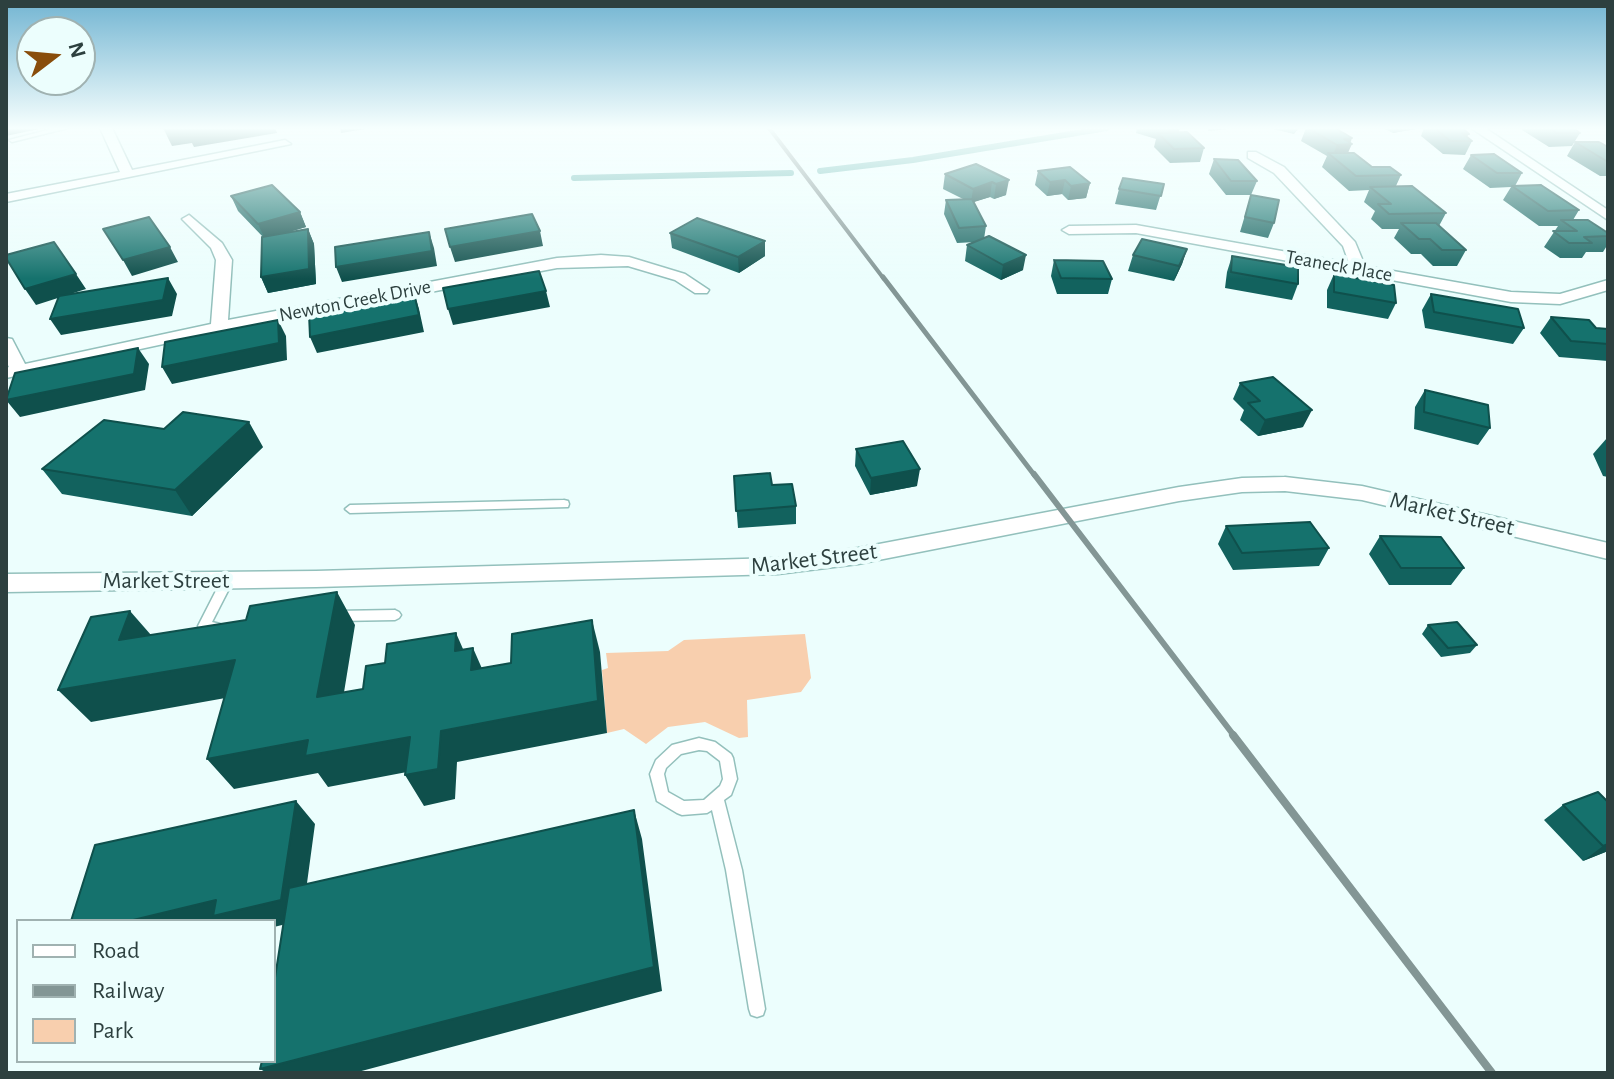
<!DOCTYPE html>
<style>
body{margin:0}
#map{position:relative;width:1614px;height:1079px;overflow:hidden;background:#ecfefd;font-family:"Alegreya Sans",sans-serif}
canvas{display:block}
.frame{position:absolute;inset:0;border:8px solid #2d403f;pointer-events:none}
.legend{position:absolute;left:16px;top:919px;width:260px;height:144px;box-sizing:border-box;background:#ecfefd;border:2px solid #a0b2b1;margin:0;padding:10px 14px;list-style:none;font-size:24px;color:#2d403f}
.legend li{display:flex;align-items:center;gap:16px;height:40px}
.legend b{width:40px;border:2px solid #a0b2b1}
.north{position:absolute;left:16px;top:16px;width:80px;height:80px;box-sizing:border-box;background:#ecfefd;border:2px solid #a0b2b1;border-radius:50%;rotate:74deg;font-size:22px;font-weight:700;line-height:32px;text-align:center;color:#2d403f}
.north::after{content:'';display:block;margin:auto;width:28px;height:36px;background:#894d0b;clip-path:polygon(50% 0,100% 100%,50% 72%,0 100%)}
</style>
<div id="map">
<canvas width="1614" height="1079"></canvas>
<div class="frame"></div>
<ul class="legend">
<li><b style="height:10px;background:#fff"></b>Road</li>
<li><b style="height:10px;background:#839695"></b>Railway</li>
<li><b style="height:22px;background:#f8cfae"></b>Park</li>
</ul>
<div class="north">N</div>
</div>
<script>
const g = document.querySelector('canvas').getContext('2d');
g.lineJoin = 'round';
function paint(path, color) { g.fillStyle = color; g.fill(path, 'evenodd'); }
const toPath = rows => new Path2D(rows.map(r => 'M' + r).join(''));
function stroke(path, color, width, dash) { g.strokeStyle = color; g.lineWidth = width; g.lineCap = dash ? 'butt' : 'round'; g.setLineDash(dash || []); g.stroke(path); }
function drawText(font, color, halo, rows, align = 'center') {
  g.font = font + ' "Alegreya Sans",sans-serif'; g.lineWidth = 8; g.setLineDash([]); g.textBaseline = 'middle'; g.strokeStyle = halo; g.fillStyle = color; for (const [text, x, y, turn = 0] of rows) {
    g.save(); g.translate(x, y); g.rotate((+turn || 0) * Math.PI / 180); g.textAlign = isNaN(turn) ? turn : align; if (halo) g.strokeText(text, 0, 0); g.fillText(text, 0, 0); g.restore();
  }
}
const green = toPath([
 [805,634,811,678,801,692,747,700,748,737,739,738,705,722,668,727,646,744,624,729,607,733,602,670,608,668,606,653,668,651,684,640]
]);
const stream = toPath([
 [820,171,913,160,1107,128],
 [574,178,791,173]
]);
const lane = toPath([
 [55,128,68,128,12,142,9,140,55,128],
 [564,500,568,501,569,504,568,507,350,513,345,509,350,505,564,500],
 [227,577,231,578,233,581,212,622,220,624,222,627,220,630,216,632,200,629,198,626,221,581,223,578,227,577],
 [395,610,399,612,401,615,399,618,395,620,336,621,332,619,330,616,332,613,336,611,395,610],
 [699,738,715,742,731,754,733,758,737,779,731,795,724,800,742,870,765,1009,763,1015,757,1017,751,1015,749,1009,726,870,712,810,707,813,682,815,677,813,657,801,650,774,656,760,672,745,699,738],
 [699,750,707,751,720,761,723,779,720,786,704,800,684,801,668,792,664,774,666,768,681,754,699,750]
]);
const street = toPath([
 [100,128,112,128,132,170,285,140,291,144,6,202,6,194,120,172,100,128],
 [1471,128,1485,128,1608,210,1608,220,1471,128],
 [1248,152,1256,152,1284,167,1355,242,1365,266,1511,292,1560,294,1608,280,1608,290,1560,304,1511,302,1136,233,1069,234,1062,230,1069,226,1136,225,1349,263,1343,246,1274,173,1248,158,1248,152],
 [189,215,222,243,232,260,228,320,557,258,601,255,629,257,685,274,709,290,707,293,695,293,675,280,628,266,557,268,219,332,6,378,6,368,9,367,6,361,6,338,12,339,25,364,211,324,216,260,211,248,182,219,189,215],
 [1285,477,1362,486,1608,543,1608,559,1362,500,1285,491,1242,492,1179,501,858,564,778,574,316,587,6,592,6,574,316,571,778,558,858,548,1179,487,1242,478,1285,477]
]);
const railFar3 = toPath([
 [769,128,884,279]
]);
const railFar2 = toPath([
 [883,277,1035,476]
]);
const railFar1 = toPath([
 [1034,474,1235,737]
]);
const rail = toPath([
 [1233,735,1492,1073]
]);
const wall = toPath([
 [1137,128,1180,128,1178,132,1204,148,1200,162,1170,163,1154,147,1156,139,1136,133],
 [1269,128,1299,128,1294,134],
 [1306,128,1335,128,1350,143,1348,153,1372,167,1401,175,1396,186,1446,213,1439,226,1466,250,1457,266,1433,266,1421,254,1411,254,1394,238,1399,229,1382,229,1371,219,1375,211,1364,202,1369,190,1349,191,1322,167,1327,156,1301,141],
 [1383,128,1421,128,1393,133],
 [1424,128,1462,128,1469,134,1467,137,1472,141,1465,155,1443,154,1421,136],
 [1523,128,1573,128,1580,133,1572,146,1549,147,1522,130],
 [1575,142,1608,147,1608,176,1600,176,1567,156],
 [1471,155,1522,173,1515,186,1579,210,1573,220,1608,233,1608,244,1603,252,1586,252,1582,258,1560,258,1544,247,1558,226,1539,226,1503,200,1511,187,1490,188,1463,169],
 [1214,159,1257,181,1251,195,1274,223,1268,238,1240,232,1251,195,1226,195,1209,174],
 [976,164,1006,195,994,199,990,197,973,202,986,226,984,239,1023,270,1001,280,965,261,967,245,976,242,957,243,944,214,946,200,963,199,943,189,945,174],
 [1038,171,1090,183,1086,198,1068,200,1062,194,1047,196,1035,185],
 [1164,184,1156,210,1115,204,1119,189],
 [231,196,300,212,306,227,282,234,308,229,314,244,316,284,268,293,261,277,263,237,238,211],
 [670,233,765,256,739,273,672,248],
 [1187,249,1182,264,1174,281,1128,271,1133,255],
 [1232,256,1298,284,1292,300,1225,288,1227,272],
 [1054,260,1112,279,1108,294,1057,294,1051,276],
 [1334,274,1396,303,1388,319,1327,308,1327,290],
 [1431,294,1524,328,1513,344,1425,328,1422,310],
 [1551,317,1596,328,1608,329,1608,361,1559,357,1540,333],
 [1240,383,1303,427,1258,436,1240,420,1244,410,1233,399],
 [1425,390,1490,428,1478,445,1414,429,1415,407],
 [1607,438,1608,438,1608,477,1603,476,1593,454],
 [263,447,192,516,62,494,42,469],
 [856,449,917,486,870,495,855,466],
 [734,476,772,485,796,506,796,524,738,528],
 [1226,526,1329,548,1319,566,1233,570,1218,544],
 [1380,536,1464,568,1451,585,1389,585,1369,554],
 [1608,590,1608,612,1606,611],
 [1428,625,1477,645,1470,653,1441,657,1422,634],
 [1563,805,1608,851,1583,861,1544,820]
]);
const shadedWall = toPath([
 [6,128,44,128,6,136],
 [163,128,275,128,277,133,194,147,192,143,172,146],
 [340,128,371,128,341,133],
 [1168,128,1180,128,1178,134,1165,141],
 [1209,128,1238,128,1208,131],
 [1395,128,1421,128,1393,133],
 [1352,138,1350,144,1352,144,1346,157,1332,157,1337,145,1344,139],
 [1009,180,1006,195,994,199,996,184],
 [1065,180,1062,194,1047,196,1050,182],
 [992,182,990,197,971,203,973,189],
 [1090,183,1086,198,1068,200,1071,186],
 [300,212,306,227,265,239,258,224],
 [308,229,314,244,316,284,268,293,261,277],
 [540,231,543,246,455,262,450,247],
 [429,232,434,248,437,266,342,282,336,267],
 [765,241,765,256,739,273,738,257],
 [170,247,178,262,132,276,123,260],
 [1187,249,1182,264,1174,281,1179,266],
 [1026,255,1023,270,1001,280,1003,265],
 [76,274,86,289,36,305,25,289],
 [168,278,177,294,172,316,61,335,50,319],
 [546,291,550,307,453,325,448,309],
 [414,293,419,309,424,332,317,353,310,337],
 [278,320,286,336,287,360,172,384,162,367],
 [138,348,149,364,145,390,20,417,6,400],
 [1312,410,1303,427,1258,436,1265,420],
 [249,422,263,447,192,516,175,490],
 [920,469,917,486,870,495,871,478],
 [337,592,355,625,338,729,317,697],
 [130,611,158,643,119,640],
 [592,620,600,652,607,733,457,762,455,799,424,806,405,775,441,731],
 [456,633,470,665,455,651],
 [473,648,487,680,471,670],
 [235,660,259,692,91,722,58,690],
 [410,737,428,768,328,787,318,773,234,789,207,759,308,740],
 [296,801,315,824,302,920,274,927,274,921,129,921],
 [634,810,642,839,662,991,354,1073,267,1073,260,1069],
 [1608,844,1608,851,1583,861,1603,846]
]);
const building = toPath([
 [1308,128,1335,128,1352,138,1344,139,1352,144,1337,145,1308,128],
 [1435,128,1462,128,1469,134,1462,133,1472,141,1450,141,1435,128],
 [1549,128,1573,128,1580,133,1557,133,1549,128],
 [1187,132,1204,148,1174,149,1158,133,1187,132],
 [1575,142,1599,142,1608,147,1608,162,1575,142],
 [1328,153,1354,153,1372,167,1390,167,1401,175,1356,176,1328,153],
 [1494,154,1522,173,1497,173,1471,155,1494,154],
 [1214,159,1238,160,1257,181,1231,181,1214,159],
 [976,164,1009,180,996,184,992,182,973,189,945,174,976,164],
 [1070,167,1090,183,1071,186,1065,180,1050,182,1038,171,1070,167],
 [1123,178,1164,184,1161,196,1119,189,1123,178],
 [272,185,300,212,258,224,231,196,272,185],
 [1541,185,1579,210,1548,211,1512,186,1541,185],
 [1412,186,1446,213,1389,214,1378,204,1391,204,1370,187,1412,186],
 [1251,195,1279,200,1274,223,1245,217,1251,195],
 [972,199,986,226,959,228,946,200,972,199],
 [532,214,540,231,450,247,445,229,532,214],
 [149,217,170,247,123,260,103,229,149,217],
 [697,218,765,241,738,257,670,233,697,218],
 [1561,220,1588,220,1608,233,1608,236,1584,237,1592,243,1569,243,1553,231,1577,231,1561,220],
 [1401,223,1436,223,1466,250,1442,250,1430,239,1419,239,1401,223],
 [308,229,309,269,261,277,262,237,308,229],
 [429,232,432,251,336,267,335,247,429,232],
 [989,236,1026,255,1003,265,967,245,989,236],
 [1142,239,1187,249,1179,266,1133,255,1142,239],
 [54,242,76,274,25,289,6,258,6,255,54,242],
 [1232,256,1298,267,1298,284,1231,272,1232,256],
 [1054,260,1103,261,1112,279,1061,278,1054,260],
 [539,271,546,291,448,309,443,288,539,271],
 [1334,274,1394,285,1396,303,1334,292,1334,274],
 [168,278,163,300,50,319,59,296,168,278],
 [414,293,419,315,310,337,309,314,414,293],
 [1431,294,1518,309,1524,328,1434,312,1431,294],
 [1551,317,1589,320,1596,328,1608,329,1608,344,1571,341,1551,317],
 [278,320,279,343,162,367,165,342,278,320],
 [138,348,134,374,6,400,15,373,138,348],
 [1273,377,1312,410,1265,420,1248,403,1260,401,1240,383,1273,377],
 [1425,390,1488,405,1490,428,1424,412,1425,390],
 [183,412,249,422,175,490,42,469,104,420,164,429,183,412],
 [903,441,920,469,871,478,856,449,903,441],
 [770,473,772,485,792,484,796,506,736,511,734,476,770,473],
 [1310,522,1329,548,1242,553,1226,526,1310,522],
 [1380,536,1441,537,1464,568,1401,568,1380,536],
 [337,592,317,697,363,689,366,666,385,663,387,644,456,633,455,651,473,648,471,670,511,663,512,634,592,620,598,701,441,731,438,769,405,775,410,737,305,756,308,740,207,759,235,660,58,690,91,617,130,611,119,640,246,620,250,606,337,592],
 [1457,622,1477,645,1448,648,1428,625,1457,622],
 [1598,792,1608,802,1608,844,1603,846,1563,805,1598,792],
 [296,801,281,900,213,916,216,900,129,921,71,921,95,845,296,801],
 [634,810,654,967,260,1069,262,1061,274,1061,274,984,289,888,634,810]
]);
const farStreetnames = [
 ["Teaneck Place",1339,266,10],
 ["Newton Creek Drive",355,301,-11]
];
const streetNames = [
 ["Market Street",1452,514,13],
 ["Market Street",814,559,-7],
 ["Market Street",166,581]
];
paint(green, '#f8cfae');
stroke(stream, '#65b6b0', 6);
stroke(lane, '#93c0bc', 3);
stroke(street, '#93c0bc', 3);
paint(lane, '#fff');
paint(street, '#fff');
stroke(railFar3, '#839695', 4);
stroke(railFar2, '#839695', 5);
stroke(railFar1, '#839695', 6);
stroke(rail, '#839695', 8);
paint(wall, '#12625e');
paint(shadedWall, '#0f504c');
paint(building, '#15726d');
stroke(building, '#0f504c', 2);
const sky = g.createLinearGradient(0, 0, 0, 279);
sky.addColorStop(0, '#73b5d2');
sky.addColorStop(0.46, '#f6fffe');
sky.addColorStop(1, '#f6fffe00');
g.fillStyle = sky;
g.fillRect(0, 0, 1614, 279);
drawText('20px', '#2d403f', '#ecfefd', farStreetnames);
drawText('24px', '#2d403f', '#ecfefd', streetNames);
</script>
